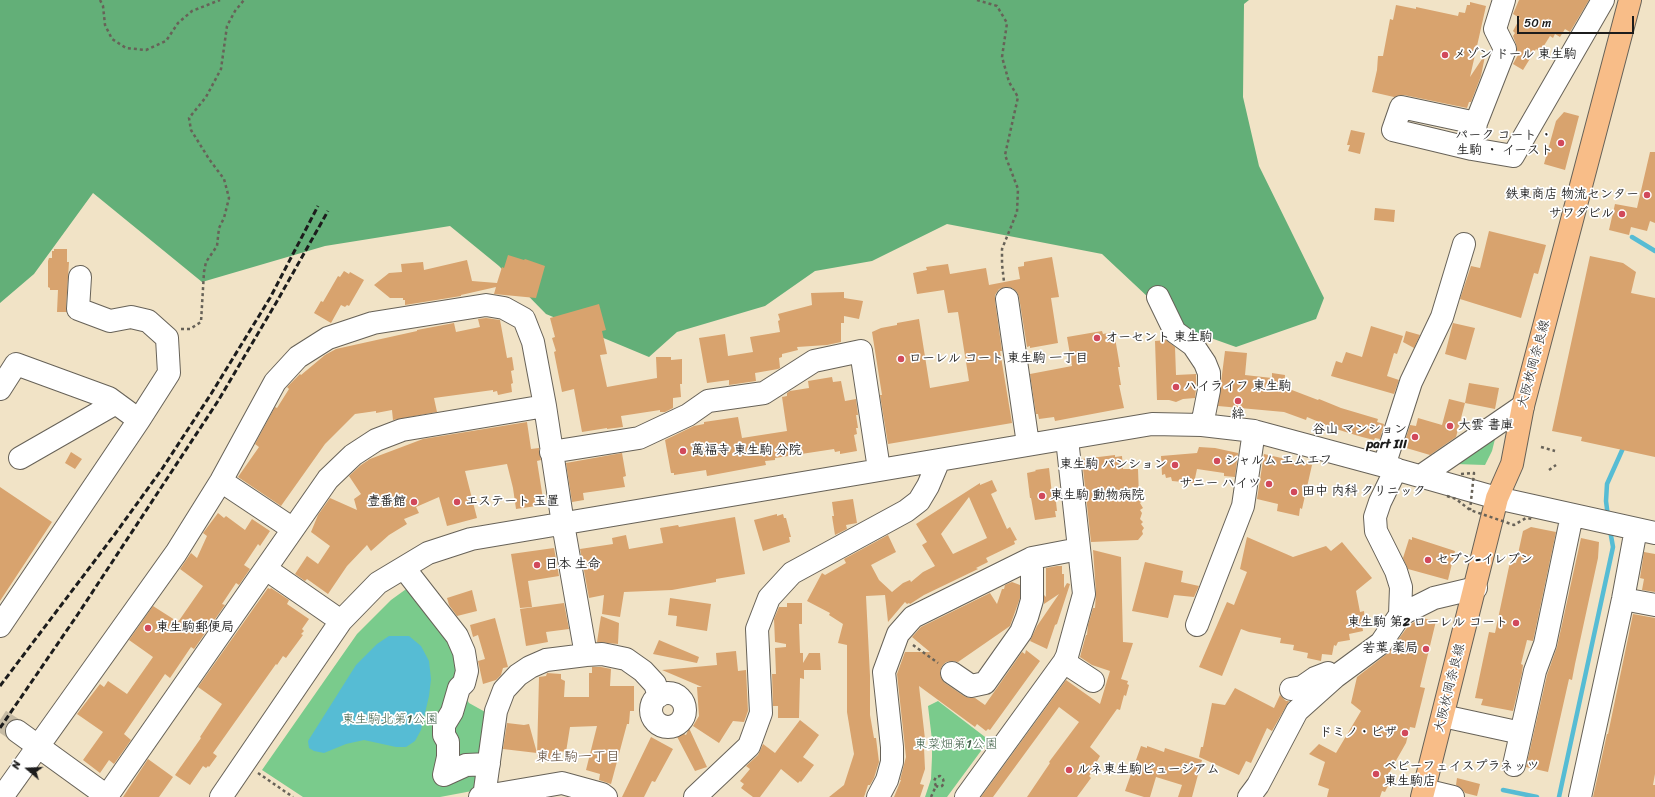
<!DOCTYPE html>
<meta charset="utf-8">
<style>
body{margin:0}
#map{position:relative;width:1655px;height:797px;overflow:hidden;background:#f1e3c6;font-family:Sriracha,sans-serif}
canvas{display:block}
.north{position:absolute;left:8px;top:749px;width:40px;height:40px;-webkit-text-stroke:3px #fff;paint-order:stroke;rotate:289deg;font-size:11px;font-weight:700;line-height:16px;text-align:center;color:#1c1c1c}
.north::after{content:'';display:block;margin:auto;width:14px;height:18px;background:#1c1c1c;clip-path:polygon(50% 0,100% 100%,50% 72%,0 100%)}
.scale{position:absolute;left:1517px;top:16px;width:117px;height:18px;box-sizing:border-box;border:2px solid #1c1c1c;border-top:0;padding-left:5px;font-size:12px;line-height:14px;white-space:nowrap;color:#1c1c1c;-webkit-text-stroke:3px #fff;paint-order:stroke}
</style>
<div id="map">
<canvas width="1655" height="797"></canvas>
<div class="north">N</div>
<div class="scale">50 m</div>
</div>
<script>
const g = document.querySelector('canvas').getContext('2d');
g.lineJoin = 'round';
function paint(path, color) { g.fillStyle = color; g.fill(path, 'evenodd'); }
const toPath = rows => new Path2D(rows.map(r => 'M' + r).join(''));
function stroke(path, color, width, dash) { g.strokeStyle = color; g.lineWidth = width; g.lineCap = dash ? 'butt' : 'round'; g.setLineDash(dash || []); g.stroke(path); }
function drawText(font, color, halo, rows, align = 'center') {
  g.font = font + ' Sriracha,"Klee One",sans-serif'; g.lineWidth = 3.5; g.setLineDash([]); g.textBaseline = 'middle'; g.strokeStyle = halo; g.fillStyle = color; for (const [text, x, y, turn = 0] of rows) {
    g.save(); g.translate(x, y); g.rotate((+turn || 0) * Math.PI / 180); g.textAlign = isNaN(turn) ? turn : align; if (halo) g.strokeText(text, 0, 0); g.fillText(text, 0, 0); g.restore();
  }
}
const green = toPath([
 [1497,431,1492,451,1485,465,1455,464],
 [409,587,449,638,461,690,469,703,487,713,478,783,472,791,440,797,303,797,262,770,357,634,391,600],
 [938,701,989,740,947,797,925,797,931,779,932,757,932,740,928,706]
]);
const forest = toPath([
 [0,0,1249,0,1244,4,1243,97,1259,166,1324,298,1316,319,1236,347,1180,327,1102,254,947,224,872,261,815,271,765,306,677,332,649,357,546,314,499,266,450,226,325,246,202,282,93,193,34,274,0,303]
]);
const water = toPath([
 [389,636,409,636,421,646,429,661,431,679,429,696,421,730,415,741,406,747,396,747,364,740,346,744,324,753,314,751,309,748,308,741,356,665,377,644]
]);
const stream = toPath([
 [1632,237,1655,251],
 [1608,517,1606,501,1607,484,1624,446],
 [1503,790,1537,797],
 [1559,797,1613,547,1610,530]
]);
const building = toPath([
 [1519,0,1589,0,1570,32,1565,29,1560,37,1555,34,1553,38,1550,36,1540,52,1536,49,1523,70,1513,64,1518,55,1516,44,1513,36,1515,33,1513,31,1520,18,1513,14],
 [1470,2,1486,6,1470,77,1484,56,1485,56,1481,76,1471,102,1469,102,1467,108,1404,95,1394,97,1372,92,1377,70,1378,56,1383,56,1390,19,1393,20,1396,5,1416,9,1416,7,1458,16,1459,12,1465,13,1467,5,1470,5],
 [1564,112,1579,116,1565,170,1544,164,1556,121],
 [1351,130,1365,133,1360,154,1348,151,1350,145,1347,145],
 [1650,152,1655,152,1655,223,1650,221,1647,231,1631,227,1629,235,1609,230,1615,204,1637,208],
 [1375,208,1395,210,1394,222,1374,220],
 [1489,231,1546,245,1538,274,1534,273,1521,318,1460,299,1471,266,1480,268],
 [54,249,67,249,67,262,69,262,66,308,67,312,57,312,58,290,50,290,50,288,48,287,48,261,49,258,52,258,52,251,54,251],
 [508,255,524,260,525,259,545,266,536,298,494,294,496,287,461,295,461,296,405,305,405,300,403,300,403,298,390,298,374,285,389,273,402,272,401,264,423,262,424,270,467,260,472,281,497,283,502,267,504,268],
 [1590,256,1623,263,1636,272,1631,293,1655,298,1655,457,1581,441,1582,437,1552,431],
 [1052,257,1059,297,1051,298,1058,343,1030,348,1030,346,1027,347,1019,297,1017,292,1012,288,1006,287,999,289,995,295,995,301,1002,351,1000,351,1012,423,888,444,880,395,882,395,872,332,881,328,897,325,897,323,919,319,930,388,969,381,958,312,948,313,944,290,917,294,913,273,927,270,926,267,948,264,950,274,986,268,989,285,1020,279,1018,267,1024,266,1024,262],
 [344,271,349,274,350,272,364,280,349,306,347,305,345,307,341,305,331,323,314,313,321,301,323,302,338,276,340,277],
 [844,292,844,298,863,301,859,319,844,316,844,323,841,323,841,342,827,345,797,347,798,350,782,354,782,357,779,358,780,368,778,369,755,373,756,381,729,385,729,380,707,383,699,338,725,334,728,356,753,352,750,337,780,332,778,321,780,320,778,314,812,305,811,293],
 [599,304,606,330,602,331,607,354,600,355,607,387,657,378,656,357,671,357,671,360,682,359,682,384,680,384,681,397,673,398,673,408,665,412,660,412,660,410,621,416,623,427,607,429,607,428,582,432,574,389,562,392,554,352,556,351,552,338,555,337,550,318],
 [486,318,500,320,507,358,512,357,514,370,511,371,513,383,511,384,512,392,498,395,497,391,493,392,493,390,434,398,437,412,393,420,392,410,376,413,376,411,355,414,325,444,281,506,238,477,259,447,255,444,275,407,277,408,289,389,287,387,300,374,301,375,325,355,336,349,417,331,417,330,454,323,456,332,480,327,478,319],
 [1453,323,1475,328,1466,360,1445,354],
 [1371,326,1403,336,1397,354,1394,353,1387,376,1399,380,1394,394,1331,376,1336,361,1342,363,1346,352,1362,357],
 [1102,331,1103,334,1114,332,1120,367,1118,367,1121,385,1119,385,1124,408,1055,421,1054,417,1039,419,1038,414,1036,414,1030,374,1072,366,1067,337],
 [1406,331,1420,335,1414,348,1403,342],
 [1166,340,1175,347,1176,375,1196,374,1196,389,1195,398,1183,399,1176,402,1169,400,1157,400,1155,341],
 [1225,351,1247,353,1245,375,1272,378,1272,373,1285,375,1284,387,1318,400,1319,399,1341,408,1378,419,1377,422,1384,424,1380,439,1375,438,1374,440,1362,437,1336,429,1307,417,1306,420,1284,412,1218,406],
 [832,377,833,382,841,381,845,401,856,399,858,415,856,415,858,428,856,428,857,434,854,435,857,451,840,454,840,451,835,452,834,449,775,458,775,460,765,461,766,465,707,476,706,470,674,475,674,473,671,473,665,440,694,426,704,424,704,422,738,417,742,438,787,431,782,397,787,396,787,393,790,391,809,388,808,381],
 [1469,383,1499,388,1495,409,1465,403],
 [1449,399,1465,403,1456,437,1430,455,1403,447,1410,425,1416,426,1418,418,1442,425],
 [527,422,531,449,539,448,541,460,537,461,543,499,535,500,536,506,516,509,513,488,507,464,465,471,477,518,447,526,439,497,416,507,419,513,404,519,407,524,389,535,371,551,367,545,347,566,328,594,307,579,305,581,295,574,307,556,318,564,330,546,311,532,318,515,330,498,357,510,354,499,361,494,349,476,361,465,370,459,423,439],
 [1199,447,1215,448,1238,453,1235,477,1224,476,1224,473,1197,469,1194,483,1172,481,1171,477,1166,478,1165,474,1162,475,1161,456,1197,453],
 [71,452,82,459,75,469,65,463],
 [622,453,626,476,623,477,625,487,583,493,584,500,572,502,566,463],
 [1264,454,1312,465,1302,509,1300,508,1299,516,1277,511,1278,504,1257,499],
 [1115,455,1115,457,1122,456,1123,469,1138,469,1139,496,1142,501,1140,503,1143,508,1140,510,1142,513,1140,519,1143,522,1141,524,1144,528,1142,531,1143,534,1138,540,1091,542,1082,459],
 [1049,468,1052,494,1055,493,1057,511,1055,511,1056,517,1035,520,1031,498,1030,498,1027,473,1036,471,1035,470],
 [992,480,997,491,991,494,1007,529,1010,527,1017,540,1014,541,1015,544,986,558,988,562,976,568,978,569,924,595,910,604,909,603,907,604,905,602,888,622,885,595,866,596,870,676,870,715,874,738,876,738,879,762,874,778,870,785,868,785,864,797,829,797,844,785,854,754,847,712,847,645,838,643,843,624,829,615,830,613,807,601,822,573,825,575,846,563,844,559,888,535,896,552,871,565,879,580,892,592,903,583,910,580,911,582,923,572,935,566,922,545,927,542,916,524,980,483,980,485],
 [969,497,987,538,953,554,941,534],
 [0,487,52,522,0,601],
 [853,499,857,523,846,525,847,529,835,535,832,516,834,516,832,502],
 [218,513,224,518,226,516,245,530,252,519,270,531,260,546,258,544,244,565,250,569,239,585,236,583,222,604,225,605,194,649,191,647,170,678,165,674,124,734,131,740,114,764,109,760,100,773,83,760,103,732,77,714,100,684,104,687,108,681,127,694,153,657,129,640,153,606,178,622,203,586,180,569,191,553,197,558,207,536,203,533],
 [777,514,777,516,783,514,784,518,786,518,791,537,789,537,790,542,763,551,754,520],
 [735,517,745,574,716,579,716,582,672,590,624,592,620,617,602,614,604,595,589,598,580,549,613,544,612,538,626,535,629,549,663,543,660,528,678,525,679,527],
 [1531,527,1556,532,1533,641,1527,640,1521,664,1523,665,1522,673,1513,711,1481,705,1483,699,1475,698,1489,632,1495,633,1510,562,1516,563,1523,531],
 [1247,537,1293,557,1326,546,1331,551,1342,542,1372,578,1356,591,1360,612,1364,611,1365,624,1362,625,1363,631,1349,634,1350,640,1338,642,1336,646,1334,645,1332,655,1322,654,1321,661,1307,658,1308,653,1293,650,1294,645,1280,643,1281,638,1249,632,1241,629,1222,676,1199,667,1227,602,1234,605,1247,572,1240,569],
 [1412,537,1455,551,1448,580,1408,569,1403,558,1409,539,1412,540],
 [1581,538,1599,542,1598,558,1575,664,1572,680,1569,679,1548,772,1526,767,1547,675,1557,647],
 [554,548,559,576,528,581,532,607,520,608,511,554],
 [1093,550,1121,557,1123,642,1133,643,1121,679,1128,681,1127,684,1129,685,1126,696,1124,695,1120,710,1117,709,1090,747,1100,756,1096,763,1098,765,1089,776,1091,778,1077,797,1027,797,1050,763,1049,762,1079,722,1059,707,993,797,981,797,1066,680,1100,704,1110,671,1092,665,1080,657,1086,635,1087,635,1088,625,1093,608,1095,608,1096,593],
 [1644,552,1655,554,1655,592,1642,590,1644,579,1640,578],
 [1145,562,1183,571,1181,582,1199,586,1194,597,1174,595,1168,618,1132,611],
 [1057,566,1062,566,1062,574,1064,574,1064,588,1067,583,1070,584,1057,624,1055,625,1047,649,1030,641,1037,626,1059,594,1044,604,1044,595,1046,597,1046,568],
 [1012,582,1020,585,1020,598,1010,626,958,662,953,661,946,662,942,666,940,672,941,678,945,683,964,696,969,698,975,698,985,705,1022,652,1025,654,1026,650,1040,661,990,730,988,729,986,731,977,724,975,727,919,686,926,748,924,748,925,769,920,784,924,785,920,797,894,797,901,780,900,780,906,757,897,674,905,652,930,652,912,637,921,627,990,593,997,604,1002,589,1004,589,1005,585],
 [268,588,270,589,271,588,289,600,287,604,309,619,302,629,304,631,301,634,303,635,286,658,283,656,277,665,276,664,213,753,217,756,209,767,208,766,206,768,203,766,190,785,175,775,201,738,200,737,222,704,198,687],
 [472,590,477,611,457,616,449,605,447,598],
 [670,598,711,604,707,631,676,626,677,616,668,615],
 [564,603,569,629,546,632,548,642,526,646,520,609],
 [787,603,802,603,802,624,799,624,800,653,803,653,803,663,809,653,820,653,821,670,804,670,804,679,800,678,799,718,778,718,778,706,773,706,772,674,776,674,775,648,786,647,786,644,775,642,774,619,779,607,787,607],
 [1633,614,1655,618,1655,774,1653,785,1655,785,1655,797,1593,797,1607,734,1608,734],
 [601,616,619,623,618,644,597,642],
 [495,618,508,667,503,668,501,675,496,680,483,684,478,661,485,659,478,635,473,637,470,625],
 [1422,618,1436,621,1420,687,1425,688,1415,728,1410,727,1406,743,1389,773,1393,775,1385,792,1382,791,1380,797,1327,797,1329,789,1318,785,1325,762,1309,754,1319,744,1336,753,1361,711,1351,703,1357,677,1388,653,1393,647,1396,648,1397,641,1409,625],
 [659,640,699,657,697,663,653,654],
 [736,651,738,671,746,670,748,711,744,722,733,721,719,743,693,726,699,716,697,687,702,687,662,670,717,665,716,653],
 [592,667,601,667,611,669,610,686,634,686,634,711,630,711,629,724,627,724,611,784,599,780,600,774,586,770,597,726,570,727,566,752,552,750,551,761,537,757,539,677,546,676,547,673,561,674,561,679,565,681,564,697,589,697,589,673,592,673],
 [1235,688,1274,708,1280,695,1286,701,1289,701,1272,731,1267,728,1251,763,1246,761,1239,775,1199,757,1201,747,1203,747,1212,703,1225,705],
 [800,720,819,735,803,757,814,765,801,782,800,781,798,783,781,769,760,797,753,797,741,788,744,784,740,781,750,769,746,766,758,755,763,744,775,753],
 [507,723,524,725,529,724,537,753,503,749],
 [689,728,707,767,695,771,673,729,686,735],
 [651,737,673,749,655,782,652,781,644,797,622,797],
 [1141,746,1147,748,1147,746,1164,752,1165,748,1202,760,1192,797,1178,797,1182,785,1156,777,1150,797,1144,797,1125,791],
 [148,759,173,777,159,797,123,797],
 [1457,778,1480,784,1477,796,1465,793,1461,788,1456,785]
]);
const minorTunnel = toPath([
 [0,720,17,731]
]);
const path = toPath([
 [100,0,103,6,105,25,112,39,126,48,146,50,166,41,178,23,192,11,220,0],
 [977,0,997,6,1007,23,1002,57,1009,82,1018,97,1005,155,1018,189,1017,212,1002,249,1002,264,1004,282],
 [181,329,190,329,201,322,204,272,206,262,217,246,219,228,224,218,229,198,224,179,209,159,191,130,189,118,206,97,221,69,227,26,235,11,244,0],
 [1541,447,1555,451],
 [1549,470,1556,465],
 [913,645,938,663],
 [258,773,293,797],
 [931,797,936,786,934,781,936,777,940,776,943,779,944,783,942,786,939,787,936,786]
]);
const minor = toPath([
 [1476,123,1401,107,1393,130,1472,149,1513,156,1603,0],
 [1474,137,1476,123,1505,49,1495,29,1504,0],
 [80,277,78,309,110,321,131,317,148,321,167,338,169,373,139,420],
 [1158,297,1175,332,1193,345,1205,363,1209,373,1209,390,1202,425],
 [1007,299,1028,444],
 [0,389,16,364,109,398,139,420,0,626],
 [551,452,639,438,688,415,708,401,764,393,814,361,861,351,879,469],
 [20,458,116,403],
 [1384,466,1411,382,1442,317,1464,244],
 [1396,469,1380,502,1375,517,1376,531,1396,571,1401,587,1400,615],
 [1421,476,1523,406],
 [221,481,293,529],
 [404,568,457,636,464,652,467,671,464,683,459,688,452,712,444,725,444,735,448,742,448,757,444,775,466,765,489,764],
 [266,569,341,621],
 [1623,599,1655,605],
 [1197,625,1243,506,1254,431],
 [1064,662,1093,681],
 [952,673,971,686,985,683,1021,632,1027,617,1032,600,1032,558],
 [1291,689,1302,687,1315,678,1328,673],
 '651 710a17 17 0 1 1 34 0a17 17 0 1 1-34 0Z',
 [1443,716,1521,733],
 [17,731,108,797],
 [1514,765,1535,671,1545,644,1572,515],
 [1424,790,1453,797],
 [107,796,328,479,353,455,376,440,402,430,545,406],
 [2,797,176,553,221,481,275,382,298,357,328,338,373,323,486,305,504,308,524,319,533,342,545,406,563,524,586,655],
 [221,797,341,621,378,583,428,553,471,539,1152,424,1202,425,1254,431,1384,466,1497,498,1655,533],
 [480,797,562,783,602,794,606,797],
 [484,797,496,711,504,690,518,675,530,667,546,660,586,655,602,654,626,659,643,671,655,684,659,696],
 [695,797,749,746,761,713,757,629,769,598,792,573,906,511,919,501,928,486,939,460],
 [878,797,887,780,892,762,892,747,884,672,898,634,913,617,1032,558,1079,549],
 [966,797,1064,662,1067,656,1084,594,1067,439],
 [1249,797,1258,785,1297,711,1335,677,1381,643,1400,615,1434,598,1476,588],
 [1580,797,1623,599,1636,529]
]);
const major = toPath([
 [1422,797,1497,498,1512,464,1523,406,1630,0]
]);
const rail = toPath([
 [0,686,115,534,162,469,211,394,270,298,318,206],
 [0,728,78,614,218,401,276,303,328,211]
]);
const pathBridge = toPath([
 [1461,474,1474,473,1470,510],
 [1447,496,1456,499,1470,510,1514,525,1526,518,1532,519]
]);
const markers = [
 [1445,55,4,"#d1495b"],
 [1561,143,4,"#d1495b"],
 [1647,195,4,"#d1495b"],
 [1622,214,4,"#d1495b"],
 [1097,338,4,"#d1495b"],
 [901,359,4,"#d1495b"],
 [1176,387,4,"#d1495b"],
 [1238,401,4,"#d1495b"],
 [1450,426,4,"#d1495b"],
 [1415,437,4,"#d1495b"],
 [683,451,4,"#d1495b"],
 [1217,461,4,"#d1495b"],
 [1175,465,4,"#d1495b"],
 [1269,484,4,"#d1495b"],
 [1294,492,4,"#d1495b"],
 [1042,496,4,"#d1495b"],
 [414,502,4,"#d1495b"],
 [457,502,4,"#d1495b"],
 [1428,560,4,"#d1495b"],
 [537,565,4,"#d1495b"],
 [1516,623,4,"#d1495b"],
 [148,628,4,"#d1495b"],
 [1426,649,4,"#d1495b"],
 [1405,733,4,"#d1495b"],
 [1069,770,4,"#d1495b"],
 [1376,774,4,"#d1495b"]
];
const poiNames = [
 ["メゾン ドール 東生駒",1453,55],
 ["パーク コート ・",1553,136,"right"],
 ["生駒 ・ イースト",1553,151,"right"],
 ["鉄東商店 物流センター",1639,195,"right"],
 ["サワダビル",1614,214,"right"],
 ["オーセント 東生駒",1105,338],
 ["ローレル コート 東生駒 一丁目",909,359],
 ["ハイライフ 東生駒",1184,387],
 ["絆",1238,415,"center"],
 ["大雲 書庫",1458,426],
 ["谷山 マンション",1407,430,"right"],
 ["part III",1407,445,"right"],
 ["萬福寺 東生駒 分院",691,451],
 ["シャルム エムエフ",1225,461],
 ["東生駒 パンション",1167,465,"right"],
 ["サニー ハイツ",1261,484,"right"],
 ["田中 内科 クリニック",1302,492],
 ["東生駒 動物病院",1050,496],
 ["壹番館",406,502,"right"],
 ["エステート 玉置",465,502],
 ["セブン-イレブン",1436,560],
 ["日本 生命",545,565],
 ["東生駒 第2 ローレル コート",1508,623,"right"],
 ["東生駒郵便局",156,628],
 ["若葉 薬局",1418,649,"right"],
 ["ドミノ・ピザ",1397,733,"right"],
 ["ベビーフェイスプラネッツ",1384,767],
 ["東生駒店",1384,782],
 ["ルネ東生駒ビュージアム",1077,770]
];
const streetNames = [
 ["大阪枚岡奈良線",1534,364,-75],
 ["大阪枚岡奈良線",1450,688,-76]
];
const parkNames = [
 ["東生駒北第1公園",390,720],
 ["東菜畑第1公園",956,745]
];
const neighbourhoodNames = [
 ["東生駒一丁目",578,757]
];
paint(green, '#7acb8c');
paint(forest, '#63af78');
paint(water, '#56bcd4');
stroke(stream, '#56bcd4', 4.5);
paint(building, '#d8a36e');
stroke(minorTunnel, '#c6bba4', 22, [22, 11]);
stroke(minor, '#676258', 24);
stroke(major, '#676258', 24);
stroke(path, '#676258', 2.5, [3, 3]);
stroke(minor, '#fff', 22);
stroke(major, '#f8bd88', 22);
stroke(rail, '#1c1c1c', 3, [6, 3]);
stroke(pathBridge, '#676258', 2.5, [3, 3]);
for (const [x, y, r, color] of markers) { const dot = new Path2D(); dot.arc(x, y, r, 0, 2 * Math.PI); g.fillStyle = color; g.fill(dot); stroke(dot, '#fff', 1.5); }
drawText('bold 13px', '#1c1c1c', '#fff', poiNames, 'left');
drawText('13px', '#1c1c1c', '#fff', streetNames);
drawText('13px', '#426249', '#fff', parkNames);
drawText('14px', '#5e4b39', '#fff', neighbourhoodNames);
</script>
